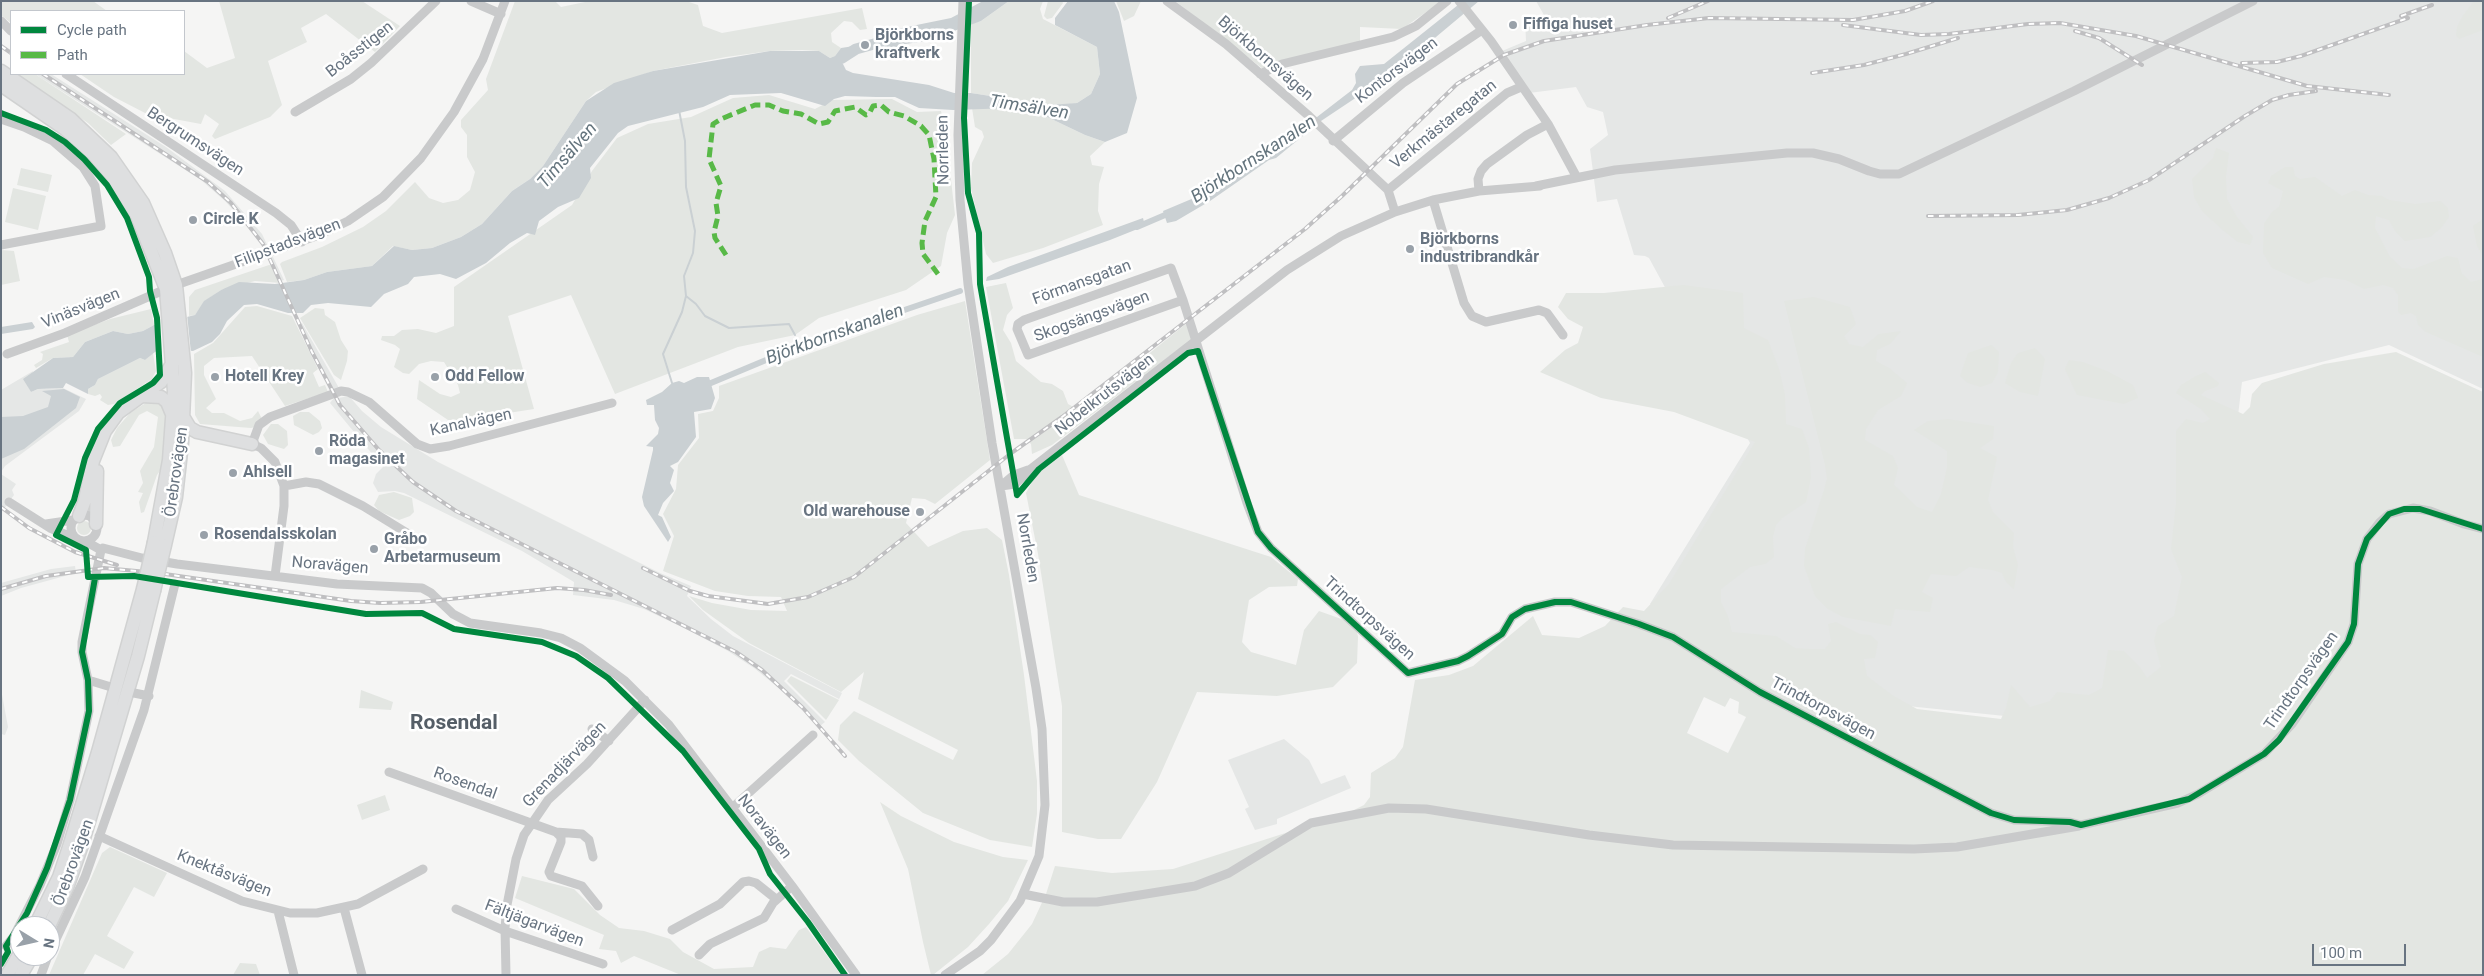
<!DOCTYPE html>
<meta charset="utf-8">
<style>
body{margin:0}
#map{position:relative;width:2484px;height:976px;overflow:hidden;background:#f5f5f4;font-family:Roboto,sans-serif}
canvas{display:block}
.frame{position:absolute;inset:0;border:2px solid #687481;pointer-events:none}
.legend{position:absolute;left:10px;top:10px;width:175px;height:65px;box-sizing:border-box;background:#fff;border:1px solid #c3c7cd;margin:0;padding:6px 9px;list-style:none;font-size:15px;color:#687481}
.legend li{display:flex;align-items:center;gap:10px;height:25px}
.legend b{width:25px;border:1px solid #c3c7cd}
.north{position:absolute;left:10px;top:916px;width:50px;height:50px;box-sizing:border-box;background:#fff;border:1px solid #c3c7cd;border-radius:50%;rotate:99deg;font-size:14px;font-weight:700;line-height:20px;text-align:center;color:#687481}
.north::after{content:'';display:block;margin:auto;width:18px;height:22px;background:#99a1a9;clip-path:polygon(50% 0,100% 100%,50% 72%,0 100%)}
.scale{position:absolute;left:2312px;top:944px;width:94px;height:22px;box-sizing:border-box;border:2px solid #687481;border-top:0;padding-left:6px;font-size:15px;line-height:18px;white-space:nowrap;color:#687481;-webkit-text-stroke:4px #fff;paint-order:stroke}
</style>
<div id="map">
<canvas width="2484" height="976"></canvas>
<div class="frame"></div>
<ul class="legend">
<li><b style="height:6px;background:#00873e"></b>Cycle path</li>
<li><b style="height:6px;background:#58b947"></b>Path</li>
</ul>
<div class="north">N</div>
<div class="scale">100 m</div>
</div>
<script>
const g = document.querySelector('canvas').getContext('2d');
g.lineJoin = 'round';
function paint(path, color) { g.fillStyle = color; g.fill(path, 'evenodd'); }
const toPath = rows => new Path2D(rows.map(r => 'M' + r).join(''));
function stroke(path, color, width, dash) { g.strokeStyle = color; g.lineWidth = width; g.lineCap = dash ? 'butt' : 'round'; g.setLineDash(dash || []); g.stroke(path); }
function drawText(font, color, halo, rows, align = 'center') {
  g.font = font + ' Roboto,sans-serif'; g.lineWidth = 5; g.setLineDash([]); g.textBaseline = 'middle'; g.strokeStyle = halo; g.fillStyle = color; for (const [text, x, y, turn = 0] of rows) {
    g.save(); g.translate(x, y); g.rotate((+turn || 0) * Math.PI / 180); g.textAlign = isNaN(turn) ? turn : align; if (halo) g.strokeText(text, 0, 0); g.fillText(text, 0, 0); g.restore();
  }
}
const built = toPath([
 [1536,1,2483,1,2483,389,2389,345,2242,382,2200,736,1878,703,1719,650,1650,604,1750,443,1649,258,1645,256,1634,255,1617,199,1597,202,1590,149,1608,135,1603,112,1587,107,1576,87,1529,93,1502,51,1526,41,1525,19,1544,15],
 [35,74,51,74,166,147,225,191,262,234,284,280,281,281,264,245,249,227,225,201,201,180],
 [302,323,339,388,331,393,302,335,298,324],
 [33,371,28,386,31,392,38,389,63,388,86,399,79,411,5,466,1,472,1,390],
 [349,396,362,411,381,427,438,462,660,573,691,586,687,596,711,619,733,636,842,693,839,699,791,674,784,681,825,722,820,726,791,698,754,668,728,651,682,627,644,609,614,600,573,595,574,582,522,551,404,493,395,491,378,492,373,483,376,474,383,467,330,403,333,399],
 [1,474,16,484,12,490,14,495,1,513],
 [75,566,76,573,21,588,1,596,1,583,51,569],
 [1,689,8,727,5,735,1,734],
 [1284,739,1309,760,1321,784,1345,775,1351,788,1277,819,1277,824,1255,830,1245,809,1249,807,1228,760]
]);
const green = toPath([
 [1,1,93,1,107,11,11,11,11,23,1,15],
 [219,1,362,1,400,26,375,52,326,14,301,28,307,42,268,61,282,105,270,117,215,139,212,136,219,124,205,114,201,124,147,114,114,97,80,74,184,74,184,51,207,68,235,58],
 [515,1,555,1,561,7,590,1,686,1,698,5,703,26,722,33,862,8,867,29,860,30,852,22,844,21,831,33,832,42,841,48,835,56,830,58,819,51,802,50,770,51,726,57,653,71,596,92,586,101,543,166,530,179,512,191,482,224,461,237,432,248,412,250,393,246,372,266,327,272,304,280,287,282,280,264,282,262,322,247,363,227,386,211,415,182,429,198,443,203,458,200,470,190,475,172,467,157,467,135,461,127,461,120,488,90,486,79],
 [1009,1,1043,1,1040,9,1043,19,1097,47,1100,74,1091,94,1077,103,1063,105,1049,105,971,93,971,24,981,21],
 [1048,1,1062,1,1063,3,1052,18,1047,19,1044,16],
 [1116,1,1141,1,1134,16,1124,21],
 [1175,1,1442,1,1402,29,1360,27,1360,43,1263,69],
 [2474,1,2483,1,2483,30,2459,39,2456,35,2457,27,2462,17],
 [15,74,35,74,126,134,111,145,88,123],
 [769,95,815,109,832,100,892,99,917,112,941,111,945,127,955,215,947,233,941,266,906,290,819,318,795,335,738,347,615,394,571,295,508,316,534,409,463,420,448,420,417,399,419,380,440,394,451,397,460,393,458,385,444,362,431,361,419,364,409,374,403,373,394,367,400,349,395,345,381,340,382,336,394,336,402,330,418,329,436,333,454,326,454,287,572,205,592,171,617,138,648,124,691,117,733,98],
 [972,108,1013,108,1041,114,1085,135,1105,142,1090,156,1092,165,1104,167,1099,184,1098,211,1103,225,1043,248,993,263,986,254,971,188,972,163,984,137,982,131,975,127],
 [2216,148,2229,153,2226,177,2227,199,2237,217,2253,237,2250,245,2238,242,2224,231,2202,211,2194,197,2192,179,2213,158],
 [2285,167,2293,167,2295,176,2300,179,2315,177,2342,196,2355,190,2368,195,2382,196,2389,200,2415,204,2440,201,2448,208,2449,217,2441,228,2430,237,2405,241,2395,231,2389,220,2376,216,2375,228,2390,257,2402,268,2414,269,2447,256,2458,258,2462,274,2471,282,2483,279,2483,357,2426,332,2418,325,2416,316,2411,313,2401,315,2398,311,2398,295,2393,288,2383,285,2364,289,2346,280,2324,277,2308,284,2272,268,2263,253,2264,224,2272,212,2279,207,2283,191,2268,183,2271,176],
 [21,168,52,175,48,192,17,185],
 [13,188,46,196,38,230,5,222],
 [2483,219,2483,256,2477,246,2473,226],
 [1,250,14,251,20,281,1,285],
 [269,265,273,266,281,283,255,281,221,290,205,301,195,315,189,316,189,297,195,290],
 [1006,283,1013,308,1007,315,1003,330,1011,343,1016,361,1041,382,1052,384,1063,391,1068,404,1079,410,1187,323,1192,339,1052,445,1032,454,1031,444,1026,439,1014,439,986,287],
 [1683,285,1743,293,1744,328,1768,340,1779,369,1785,395,1786,424,1802,429,1809,448,1811,477,1806,502,1782,518,1776,525,1773,537,1774,557,1765,564,1750,567,1721,589,1721,602,1728,616,1732,632,1776,636,1795,648,1809,649,1825,649,1831,641,1828,624,1836,622,1860,634,1870,635,1878,642,1875,658,1864,659,1867,676,1892,695,1917,709,2001,719,2006,708,2011,685,2030,707,2050,701,2057,692,2089,695,2102,688,2108,650,2124,651,2139,666,2147,678,2161,667,2154,641,2158,626,2174,616,2182,577,2171,549,2176,503,2176,431,2186,419,2203,423,2210,419,2201,409,2176,393,2181,385,2196,376,2205,372,2219,383,2218,386,2205,391,2201,395,2243,414,2250,407,2252,394,2262,383,2324,364,2396,352,2483,392,2483,975,982,975,1008,954,1032,924,1046,894,1055,866,1112,873,1173,869,1348,813,1364,805,1370,797,1371,773,1395,758,1403,747,1415,680,1449,675,1473,666,1533,616,1542,635,1579,638,1605,626,1623,607,1644,611,1669,584,1755,442,1674,412,1601,398,1540,372,1565,350,1578,343,1583,327,1568,319,1558,307,1566,293,1604,293],
 [1704,697,1725,707,1730,698,1739,702,1738,713,1746,717,1728,753,1687,733],
 [1814,297,1850,307,1856,324,1844,336,1849,344,1863,347,1879,334,1901,331,1890,344,1877,350,1876,361,1889,368,1907,383,1901,396,1878,410,1866,429,1865,440,1893,456,1898,468,1894,485,1917,507,1932,512,1941,494,1947,468,1947,451,1914,430,1928,421,1948,419,1994,426,1993,439,1980,448,1997,457,1988,500,1993,512,2014,533,2013,547,2018,565,2014,589,2006,582,2002,573,1992,570,1969,567,1956,576,1931,574,1922,592,1933,598,1930,612,1895,609,1891,626,1843,617,1828,609,1815,596,1804,566,1805,549,1824,490,1827,478,1825,465,1784,301],
 [965,301,990,460,935,504,925,499,912,498,906,523,928,547,963,531,987,528,1002,540,1009,575,1024,675,1037,781,1037,814,1032,847,990,840,923,813,859,761,838,740,840,725,854,711,953,760,958,750,858,699,864,672,841,692,749,643,703,610,689,596,712,603,751,610,787,611,781,597,748,596,715,591,663,571,674,536,663,514,676,489,678,465,699,438,698,414,713,411,719,398,719,386,917,315],
 [257,306,292,316,318,369,313,373,319,387,325,385,328,392,285,406,252,356,214,358,204,366,204,375,216,399,206,408,212,413,224,413,240,421,252,418,258,411,263,421,259,426,251,428,200,424,195,415,194,354,213,343,245,307],
 [315,308,324,309,325,315,335,322,341,340,348,351,347,361,341,380,334,375,300,318],
 [151,309,154,325,143,331,128,334,113,331,85,342,73,357,53,358,36,368,34,365,42,360,43,354,40,352,69,342,67,335,110,319],
 [1991,345,1999,352,1998,372,1992,383,1981,387,1968,383,1960,376,1968,353],
 [2035,348,2045,359,2038,396,2020,392,2005,383,2011,363,2018,353],
 [153,353,156,371,152,379,114,404,108,405,100,400,102,397,100,394,95,396,88,394,88,389,95,385,98,379,140,358,145,360],
 [2069,360,2083,362,2107,371,2133,385,2138,398,2124,404,2077,395,2065,369],
 [152,399,161,401,166,408,164,452,162,468,157,475,144,512,141,513,139,502,143,493,138,492,143,483,140,471,154,447,158,417,147,411,139,415,120,446,113,447,111,440,117,428,130,413],
 [300,412,309,412,320,421,322,428,319,432,313,435,294,425,293,416],
 [271,424,278,424,287,431,288,445,284,449,268,444,263,435],
 [1062,455,1079,495,1271,557,1298,579,1297,586,1269,587,1249,600,1242,642,1251,652,1296,665,1304,630,1319,611,1347,621,1356,627,1358,637,1357,663,1333,687,1277,696,1197,692,1157,782,1121,839,1098,839,1062,832,1062,706,1038,554,1026,493,1035,476],
 [394,492,412,498,414,512,410,516,399,520,379,511,374,505,379,495],
 '77 528a7 7 0 1 1 14 0a7 7 0 1 1-14 0Z',
 [791,676,839,700,826,720,787,681],
 [361,690,393,702,391,710,359,708],
 [385,795,390,810,362,820,357,805],
 [880,802,901,816,954,842,1003,857,1028,860,1008,901,989,924,968,947,933,975,931,975,923,942,908,869],
 [110,847,167,873,154,897,134,887,107,936,134,952,124,969,95,954,83,975,49,975,102,853],
 [522,876,574,889,600,915,619,928,644,931,670,939,683,952,714,969,753,967,759,952,770,947,786,949,799,930,806,927,841,975,681,975,634,956,621,963,616,951,599,949,604,935,515,898],
 [240,963,256,964,260,975,233,975]
]);
const water = toPath([
 [983,1,1009,1,981,21,927,41,905,44,886,51,880,50,877,39,879,35,892,30,951,18],
 [1068,1,1114,1,1119,12,1137,98,1127,133,1105,142,1085,135,1041,114,1013,108,953,110,919,108,895,97,876,97,845,96,834,99,825,106,781,93,730,95,703,107,628,126,618,133,590,168,591,178,579,198,558,207,539,221,535,235,527,233,510,243,486,263,456,279,440,274,414,277,408,284,384,294,371,307,328,303,311,305,303,313,288,313,257,304,244,305,227,321,220,334,212,342,193,351,160,348,145,360,140,358,98,379,95,385,88,389,88,394,66,383,63,388,38,389,31,392,23,379,53,358,73,357,85,342,113,331,128,334,143,331,154,325,195,315,204,301,221,290,239,282,275,284,304,280,327,272,372,266,394,246,412,250,432,248,461,237,482,224,512,191,530,179,543,166,586,101,614,83,653,71,770,51,819,51,830,58,835,56,841,48,854,46,855,51,849,56,850,58,842,62,846,70,853,73,929,85,954,93,971,93,1049,105,1077,103,1091,94,1100,74,1097,47,1055,25,1055,18],
 [1463,1,1479,1,1393,73,1321,121,1276,158,1269,160,1210,201,1176,221,1167,223,1163,211,1201,195,1317,117,1352,90,1356,83,1355,74,1360,66,1384,64],
 [1143,218,1145,226,1110,240,999,279,986,281,987,277,1008,267],
 [32,322,35,327,33,329,1,334,1,327],
 [697,377,709,377,715,398,711,409,694,412,696,437,678,462,670,466,674,470,670,483,674,491,663,503,658,515,662,517,671,537,668,542,644,506,642,497,653,450,653,447,646,446,658,434,659,428,655,420,654,405,647,405,646,400,662,392,672,383,679,381,684,383],
 [64,389,80,397,76,408,24,449,1,459,1,417,23,416,48,407,51,396,42,391]
]);
const pier = toPath([
 [187,314,191,353,160,350,158,353,155,322]
]);
const stream = toPath([
 [686,296,696,304,705,316,729,328,789,324,795,335],
 [799,341,802,345],
 [672,383,663,354,682,312,686,296,684,276,693,253,695,231,686,187,685,141,679,110]
]);
const canal = toPath([
 [1137,227,1172,212],
 [711,383,802,345,960,291]
]);
const river = toPath([
 [842,58,856,49,892,39]
]);
const minor = toPath([
 [471,1,501,14],
 [1167,1,1226,44,1309,116,1388,190,1395,212],
 [1459,1,1491,41,1548,124,1575,174],
 [1,21,11,31],
 [66,74,276,213,291,225,302,242],
 [1260,74,1282,64,1393,37,1416,26,1447,1],
 [295,112,351,79,371,63,436,1],
 [1,119,24,127,53,141,83,167,95,186,101,226,1,245],
 [1333,141,1403,83,1482,30],
 [1536,186,1615,170,1787,153,1813,153,1839,159,1869,171,1880,174,1899,174,2074,91,2253,1],
 [1388,190,1507,93,1521,87],
 [1479,191,1478,179,1481,171,1487,164,1527,135,1548,124],
 [1433,200,1464,303,1472,316,1486,322,1539,310,1547,313,1563,335],
 [176,285,319,235,348,221,383,197,421,158,454,112,483,59,505,1],
 [1183,300,1028,355,1017,329,1018,324,1024,320,1171,268,1183,300,1247,503,1258,532,1271,548,1408,673,1458,661,1468,656,1502,634,1512,617,1525,609,1555,602,1571,602,1639,624,1673,637,1760,692,1991,813,2014,820,2070,822,2081,825,2178,803,2198,794,2264,754,2292,724,2348,642,2354,624,2358,564,2367,539,2380,522,2389,514,2413,508,2430,511,2464,524,2483,529],
 [7,354,65,333,166,289],
 [284,486,306,482,319,484,363,506,412,536],
 [1001,486,1015,484,1032,468,1287,270,1341,236,1395,212,1433,200,1479,191,1540,186],
 [1001,486,1014,475,1028,470],
 [9,502,50,528,76,539],
 '71 528a13 13 0 1 1 26 0a13 13 0 1 1-26 0Z',
 [46,524,73,520],
 [85,541,101,550,103,548,142,558,177,564,337,584,422,588,431,593,453,614,470,623,541,633,561,638,580,648,625,681,669,725,792,886,856,975],
 [275,576,284,506,284,486,275,462,261,448,252,444,259,425,270,417,341,391,348,392,369,402,417,444,430,449,449,446,612,403],
 [88,680,111,687],
 [134,693,149,696],
 [592,729,609,741],
 [389,772,556,832,582,834,589,840,593,857],
 [732,808,813,735],
 [556,832,561,837,561,842,549,872,551,876,582,886,598,906],
 [99,836,242,901,290,913,317,913,358,904,423,869],
 [1023,894,1063,902,1097,902,1195,886,1229,873,1311,823,1389,808,1426,809,1589,835,1673,845,1914,849,1957,847,2079,826],
 [344,908,362,975],
 [456,909,505,931,603,964],
 [278,911,294,975],
 [672,930,720,904,743,882,749,881,756,883,776,899],
 [6,946,14,936,40,885,57,844,70,800,89,711,88,680,82,652,82,642,101,550],
 [50,952,85,877,144,710,175,584],
 [699,955,710,944,764,918,773,903,792,886],
 [41,975,48,956],
 [506,975,505,928,507,905,516,859,524,835,548,800,587,764,645,700],
 [945,975,980,951,991,940,1020,901,1039,856,1045,805,1042,729,1036,688,992,443,968,284,960,200,958,135,963,1]
]);
const highway = toPath([
 [1,71,71,119,111,157,143,203,165,253,176,285,185,373,182,443,176,497,165,545],
 [1,85,65,129,93,154,112,176,137,216,166,289,174,391,169,460,154,542],
 [142,396,161,397,167,402,172,414],
 [184,418,190,428,197,432,252,444],
 [79,516,85,500,93,461,105,431,118,413,161,382,173,362],
 [96,524,97,471],
 [35,926,59,877,69,847,98,752,143,589],
 [49,926,67,888,82,845,138,656,154,591],
 [7,975,20,953],
 [21,975,32,956]
]);
const rail = toPath([
 [2401,16,2432,5],
 [1668,18,1708,1],
 [1843,25,1921,35,1949,34,2028,24,2060,23,2136,36,2307,86,2389,95],
 [2075,31,2099,38,2142,65],
 [1,46,11,53],
 [2242,63,2277,62,2301,56,2408,18],
 [1812,73,1864,65,1906,54,1958,38],
 [43,74,208,182,231,203,263,244,312,352,340,405,379,450,413,482,456,511,736,652,762,670,803,708,845,756],
 [1928,216,2018,215,2067,210,2109,198,2149,180,2245,116,2272,100,2289,95,2316,91],
 [1,507,29,528,75,552,117,565],
 [643,568,690,591,708,596,768,604,808,597,854,577,1010,454,1062,417,1305,229,1342,196,1457,84,1504,55,1544,41,1647,25,1709,18,1853,20,1905,11,1933,1],
 [1,589,46,576,104,568,158,573,351,601,380,603,421,602,557,588,584,590,611,595]
]);
const highwayBridge = toPath([
 [143,589,154,542],
 [154,591,165,545]
]);
const quiet = toPath([
 [726,255,715,238,714,232,718,216,716,203,721,186,709,159,713,124,721,119,755,105,769,105,783,111,801,114,819,124,828,122,835,111,855,107,866,115,869,114,873,106,881,105,889,112,904,116,921,126,929,135,934,159,936,197,925,221,922,243,923,254,938,274]
]);
const cycleway = toPath([
 [969,1,964,118,968,193,979,233,980,284,1017,495],
 [1,113,46,130,65,142,84,159,107,185,127,218,149,277,150,291,157,318,160,375,153,383,120,403,98,429,85,458,74,500,56,535,86,550,88,577,134,576,366,614,422,613,454,629,542,642,576,656,608,678,683,751,759,849,770,874,808,922,845,975],
 [1017,495,1039,469,1188,353,1198,351,1258,532,1271,548,1408,673,1458,661,1468,656,1502,634,1512,617,1525,609,1555,602,1571,602,1639,624,1673,637,1760,692,1991,813,2014,820,2070,822,2081,825,2189,799,2264,754,2279,740,2348,642,2354,624,2358,564,2367,539,2389,514,2404,509,2420,509,2483,529],
 [1,964,8,952,6,946,27,913,47,868,70,800,89,711,88,680,82,652,95,578]
]);
const markers = [
 [1513,25,5,"#99a1a9"],
 [865,45,5,"#99a1a9"],
 [193,220,5,"#99a1a9"],
 [1410,249,5,"#99a1a9"],
 [215,377,5,"#99a1a9"],
 [435,377,5,"#99a1a9"],
 [319,451,5,"#99a1a9"],
 [233,473,5,"#99a1a9"],
 [920,512,5,"#99a1a9"],
 [204,535,5,"#99a1a9"],
 [374,549,5,"#99a1a9"]
];
const poiNames = [
 ["Fiffiga huset",1523,25],
 ["Björkborns",875,36],
 ["kraftverk",875,54],
 ["Circle K",203,220],
 ["Björkborns",1420,240],
 ["industribrandkår",1420,258],
 ["Hotell Krey",225,377],
 ["Odd Fellow",445,377],
 ["Röda",329,442],
 ["magasinet",329,460],
 ["Ahlsell",243,473],
 ["Old warehouse",910,512,"right"],
 ["Rosendalsskolan",214,535],
 ["Gråbo",384,540],
 ["Arbetarmuseum",384,558]
];
const streetNames = [
 ["Boåsstigen",360,50,-38],
 ["Björkbornsvägen",1265,59,41],
 ["Kontorsvägen",1397,71,-37],
 ["Verkmästaregatan",1444,125,-39],
 ["Bergrumsvägen",195,142,33],
 ["Norrleden",944,150,-91],
 ["Filipstadsvägen",288,244,-21],
 ["Förmansgatan",1082,283,-20],
 ["Vinäsvägen",81,309,-22],
 ["Skogsängsvägen",1092,317,-20],
 ["Nobelkrutsvägen",1105,395,-38],
 ["Kanalvägen",471,423,-12],
 ["Örebrovägen",177,472,-82],
 ["Norrleden",1027,548,80],
 ["Noravägen",330,566,5],
 ["Trindtorpsvägen",1369,619,42],
 ["Trindtorpsvägen",2302,681,-55],
 ["Trindtorpsvägen",1823,709,28],
 ["Grenadjärvägen",565,765,-46],
 ["Rosendal",465,784,20],
 ["Noravägen",764,827,52],
 ["Örebrovägen",74,863,-70],
 ["Knektåsvägen",224,874,22],
 ["Fältjägarvägen",534,924,21]
];
const waterNames = [
 ["Timsälven",1029,108,9],
 ["Timsälven",568,156,-49],
 ["Björkbornskanalen",1254,160,-33],
 ["Björkbornskanalen",835,335,-20]
];
const districtNames = [
 ["Rosendal",454,724]
];
paint(built, '#e5e7e6');
paint(green, '#e3e6e2');
paint(water, '#cad0d3');
paint(pier, '#f5f5f4');
stroke(stream, '#cad0d3', 2);
stroke(canal, '#cad0d3', 6);
stroke(river, '#cad0d3', 11);
stroke(highway, '#d1d2d2', 15);
stroke(minor, '#c9cacb', 9);
stroke(highway, '#dedfe0', 12);
stroke(rail, '#bfbfc1', 4);
stroke(rail, '#fff', 2, [5.5]);
stroke(highwayBridge, '#d1d2d2', 15, []);
stroke(highwayBridge, '#dedfe0', 12);
stroke(quiet, '#58b947', 5, [10, 5]);
stroke(cycleway, '#00873e', 6);
for (const [x, y, r, color] of markers) { const dot = new Path2D(); dot.arc(x, y, r, 0, 2 * Math.PI); g.fillStyle = color; g.fill(dot); stroke(dot, '#fff', 2); }
drawText('bold 16px', '#687481', '#fff', poiNames, 'left');
drawText('16px', '#687481', '#fff', streetNames);
drawText('italic 18px', '#64747d', '#fff', waterNames);
drawText('bold 21px', '#555e67', '#fff', districtNames);
</script>
